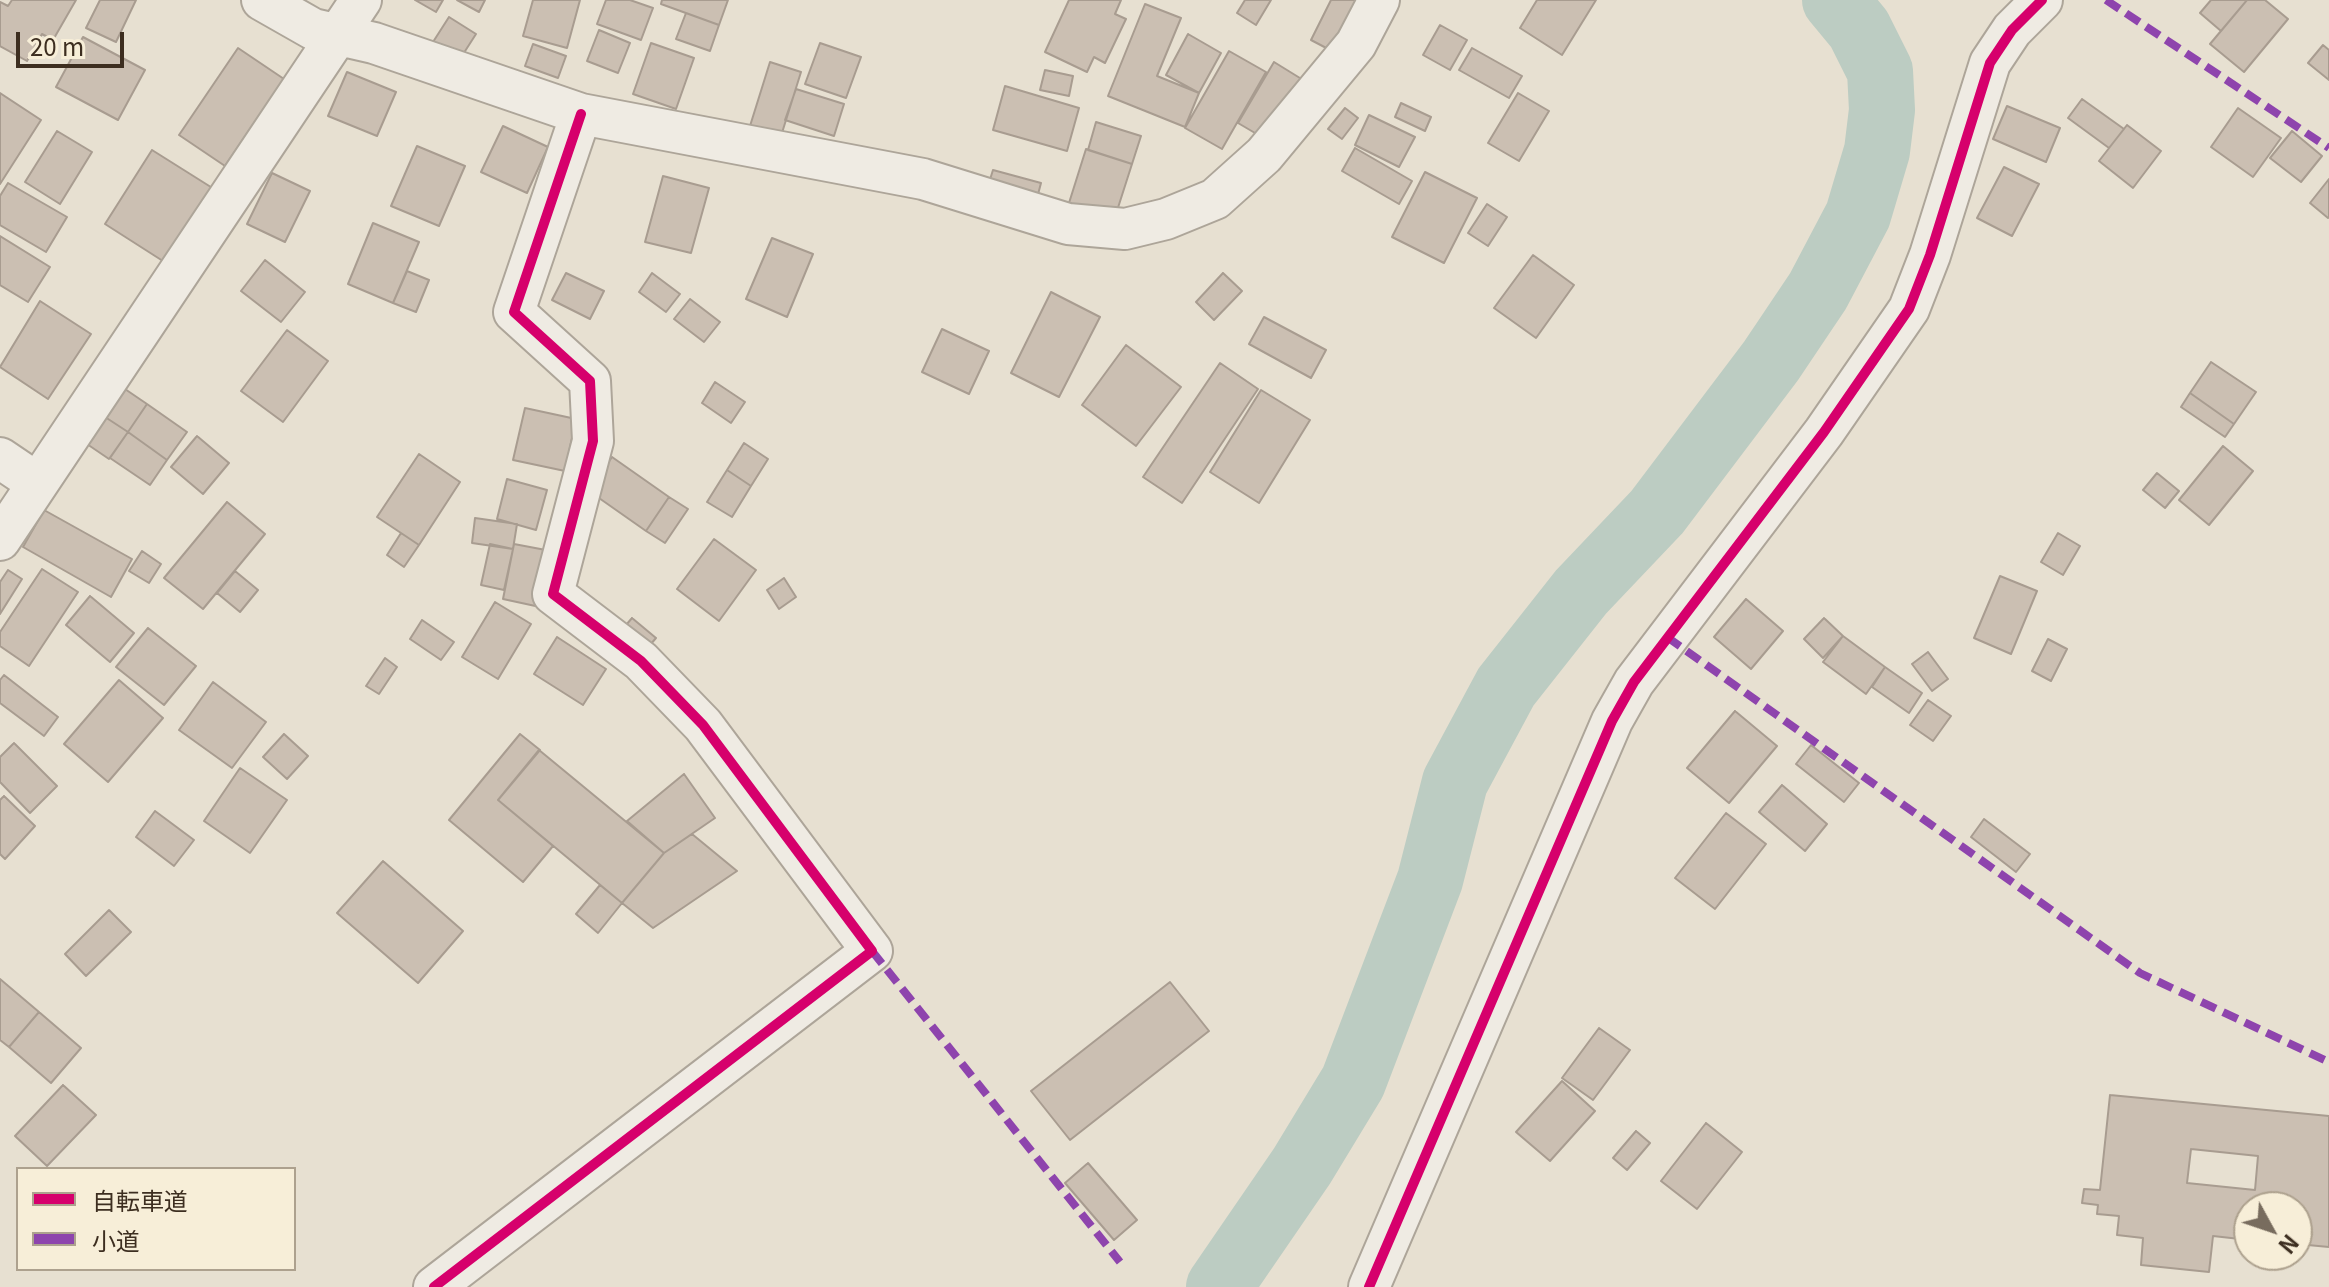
<!DOCTYPE html>
<meta charset="utf-8">
<style>
body{margin:0}
#map{position:relative;width:2329px;height:1287px;overflow:hidden;background:#e7e0d1;font-family:Georgia,"Noto Sans JP",serif}
canvas{display:block}
.legend{position:absolute;left:16px;top:1167px;width:280px;height:104px;box-sizing:border-box;background:#f7eed8;border:2px solid #ada18e;margin:0;padding:10px 14px;list-style:none;font-size:24px;color:#3d2e20}
.legend li{display:flex;align-items:center;gap:16px;height:40px}
.legend b{width:40px;border:2px solid #ada18e}
.north{position:absolute;left:2233px;top:1191px;width:80px;height:80px;box-sizing:border-box;background:#f7eed8;border:2px solid #ada18e;border-radius:50%;rotate:130deg;font-size:22px;font-weight:700;line-height:32px;text-align:center;color:#3d2e20}
.north::after{content:'';display:block;margin:auto;width:28px;height:36px;background:#786c5e;clip-path:polygon(50% 0,100% 100%,50% 72%,0 100%)}
.scale{position:absolute;left:16px;top:32px;width:108px;height:36px;box-sizing:border-box;border:4px solid #3d2e20;border-top:0;padding-left:10px;font-size:24px;line-height:28px;white-space:nowrap;color:#3d2e20;-webkit-text-stroke:6px #f7eed8;paint-order:stroke}
</style>
<div id="map">
<canvas width="2329" height="1287"></canvas>
<ul class="legend">
<li><b style="height:10px;background:#d6006c"></b>自転車道</li>
<li><b style="height:10px;background:#8e44ad"></b>小道</li>
</ul>
<div class="north">N</div>
<div class="scale">20 m</div>
</div>
<script>
const g = document.querySelector('canvas').getContext('2d');
g.lineJoin = 'round';
const toPath = rows => new Path2D(rows.map(r => 'M' + r).join(''));
function stroke(path, color, width, dash) { g.strokeStyle = color; g.lineWidth = width; g.lineCap = dash ? 'butt' : 'round'; g.setLineDash(dash || []); g.stroke(path); }
function paint(path, color) { g.fillStyle = color; g.fill(path, 'evenodd'); }
const river = toPath([
 [1219,1287,1302,1166,1353,1082,1430,880,1455,782,1506,687,1581,592,1657,512,1771,361,1818,291,1858,215,1877,151,1882,110,1880,71,1859,29,1835,0]
]);
const building = toPath([
 [12,0,76,0,53,40,42,34,27,61,0,46,0,2,8,6,12,0],
 [100,0,136,0,116,42,86,28,100,0],
 [415,0,443,0,436,12,415,0],
 [457,0,485,0,479,12,457,0],
 [533,0,580,0,567,48,523,36,533,0],
 [606,0,630,0,653,8,641,40,597,24,606,0],
 [662,0,728,0,719,25,661,4,662,0],
 [1069,0,1121,0,1115,14,1126,19,1105,63,1094,57,1087,72,1045,52,1069,0],
 [1245,0,1271,0,1256,25,1237,13,1245,0],
 [1331,0,1359,0,1332,51,1311,40,1331,0],
 [1537,0,1596,0,1562,55,1520,28,1537,0],
 [2211,0,2247,0,2221,31,2200,13,2211,0],
 [2247,0,2265,0,2288,19,2244,72,2210,44,2247,0],
 [1145,4,1181,18,1157,76,1199,93,1185,127,1108,96,1145,4],
 [686,13,719,25,710,51,676,39,686,13],
 [449,17,476,34,460,59,433,42,449,17],
 [1440,25,1467,40,1450,70,1423,55,1440,25],
 [599,30,630,43,618,73,587,61,599,30],
 [1188,34,1221,53,1199,93,1166,75,1188,34],
 [83,37,145,70,118,120,56,87,83,37],
 [651,43,694,58,676,109,633,94,651,43],
 [820,43,861,57,846,98,805,84,820,43],
 [533,44,566,56,558,78,525,66,533,44],
 [2323,45,2329,50,2329,80,2308,63,2323,45],
 [238,48,284,79,225,166,179,135,238,48],
 [1472,48,1522,76,1509,98,1459,70,1472,48],
 [1229,51,1266,72,1222,149,1185,128,1229,51],
 [770,62,801,72,781,136,750,126,770,62],
 [1274,62,1308,83,1272,143,1238,123,1274,62],
 [1045,70,1073,76,1069,96,1040,90,1045,70],
 [347,72,396,92,377,136,328,116,347,72],
 [1005,86,1079,108,1067,151,993,130,1005,86],
 [796,89,844,104,834,136,785,120,796,89],
 [0,93,41,120,0,184,0,93],
 [1518,93,1549,111,1519,161,1488,143,1518,93],
 [2082,99,2124,129,2109,148,2068,118,2082,99],
 [1401,103,1431,117,1425,131,1395,117,1401,103],
 [2007,106,2060,128,2046,162,1993,139,2007,106],
 [1345,108,1358,118,1342,139,1328,129,1345,108],
 [2238,108,2281,138,2253,177,2211,147,2238,108],
 [1369,115,1415,137,1399,167,1355,145,1369,115],
 [1096,122,1141,136,1132,164,1088,150,1096,122],
 [2127,125,2161,151,2133,188,2099,161,2127,125],
 [503,126,548,147,527,193,481,172,503,126],
 [57,131,92,152,60,204,25,182,57,131],
 [2292,131,2322,156,2301,182,2270,158,2292,131],
 [417,146,465,166,439,226,391,206,417,146],
 [1355,148,1412,181,1399,204,1342,171,1355,148],
 [1086,149,1132,164,1115,217,1069,203,1086,149],
 [152,150,214,189,166,263,105,224,152,150],
 [2004,167,2039,184,2012,236,1977,218,2004,167],
 [993,170,1041,183,1036,202,987,189,993,170],
 [1425,172,1477,198,1444,263,1392,237,1425,172],
 [272,173,310,191,285,242,247,224,272,173],
 [663,176,709,188,691,253,645,242,663,176],
 [2329,179,2329,217,2328,218,2310,203,2329,179],
 [8,183,67,217,46,252,0,225,0,196,8,183],
 [1487,204,1507,217,1488,246,1468,233,1487,204],
 [373,223,419,242,393,303,348,284,373,223],
 [0,236,50,267,28,302,0,285,0,236],
 [772,238,813,254,787,317,746,299,772,238],
 [1533,255,1574,285,1536,338,1494,308,1533,255],
 [265,260,305,292,281,322,241,291,265,260],
 [407,271,429,280,416,312,393,303,407,271],
 [566,273,604,291,590,319,552,300,566,273],
 [652,273,680,294,666,312,639,292,652,273],
 [1223,273,1242,291,1214,320,1196,302,1223,273],
 [1051,292,1100,317,1059,397,1011,373,1051,292],
 [690,299,720,322,704,342,674,319,690,299],
 [40,301,91,334,48,399,0,367,40,301],
 [1264,317,1326,350,1311,378,1249,344,1264,317],
 [942,329,989,351,969,394,922,372,942,329],
 [287,330,328,361,283,422,241,391,287,330],
 [1126,345,1181,387,1136,446,1082,405,1126,345],
 [2211,362,2256,392,2234,424,2190,393,2211,362],
 [1220,363,1258,389,1182,503,1143,477,1220,363],
 [715,382,745,402,731,423,702,403,715,382],
 [122,387,147,404,128,432,102,415,122,387],
 [1261,390,1310,420,1259,503,1210,472,1261,390],
 [2190,393,2234,424,2225,437,2181,407,2190,393],
 [147,404,187,432,167,460,128,432,147,404],
 [525,408,576,419,565,471,513,460,525,408],
 [102,415,128,432,109,459,84,442,102,415],
 [128,432,167,460,150,485,110,458,128,432],
 [197,436,229,463,203,494,171,467,197,436],
 [744,443,768,459,751,486,727,470,744,443],
 [2223,446,2253,471,2209,525,2179,500,2223,446],
 [419,454,460,482,419,545,377,517,419,454],
 [612,457,669,497,646,531,589,491,612,457],
 [727,470,751,486,732,517,707,502,727,470],
 [2157,473,2179,491,2165,508,2143,490,2157,473],
 [507,479,547,490,536,530,497,519,507,479],
 [669,497,688,509,665,543,646,531,669,497],
 [227,502,265,534,203,609,164,578,227,502],
 [44,510,132,559,111,597,23,547,44,510],
 [475,518,517,524,513,549,472,543,475,518],
 [401,533,419,545,404,567,387,555,401,533],
 [2058,533,2080,546,2063,575,2041,562,2058,533],
 [714,539,756,570,719,621,677,589,714,539],
 [490,544,513,549,504,590,481,585,490,544],
 [514,544,551,551,540,607,503,599,514,544],
 [142,551,161,564,149,583,129,571,142,551],
 [42,569,78,592,29,666,0,646,0,632,42,569],
 [8,570,22,579,0,614,0,582,8,570],
 [235,571,258,590,240,612,217,593,235,571],
 [2000,576,2037,591,2011,654,1974,638,2000,576],
 [784,578,796,597,779,609,767,590,784,578],
 [90,596,134,633,110,662,66,625,90,596],
 [1746,599,1783,631,1751,669,1714,637,1746,599],
 [495,602,531,624,498,679,462,657,495,602],
 [632,618,656,638,639,658,615,638,632,618],
 [1824,618,1843,636,1823,658,1804,639,1824,618],
 [422,620,454,642,441,660,410,639,422,620],
 [148,628,196,666,164,705,116,667,148,628],
 [1843,636,1885,667,1866,694,1823,662,1843,636],
 [557,637,606,669,583,705,534,674,557,637],
 [2048,639,2067,649,2051,681,2032,671,2048,639],
 [1928,652,1948,679,1932,691,1912,664,1928,652],
 [385,658,397,667,379,694,366,686,385,658],
 [1885,667,1922,693,1909,713,1872,687,1885,667],
 [4,675,58,717,44,736,0,703,0,680,4,675],
 [119,680,163,718,108,782,64,744,119,680],
 [213,682,266,722,232,768,179,730,213,682],
 [1928,700,1951,716,1933,741,1910,725,1928,700],
 [1735,711,1777,746,1729,803,1687,768,1735,711],
 [284,734,308,756,287,779,263,757,284,734],
 [520,734,540,750,498,800,553,846,523,882,449,820,520,734],
 [14,743,57,786,30,813,0,782,0,757,14,743],
 [1811,745,1859,783,1844,802,1796,764,1811,745],
 [539,750,664,853,622,903,498,800,539,750],
 [240,768,287,800,250,853,204,821,240,768],
 [684,774,715,818,664,853,627,821,684,774],
 [1782,785,1827,824,1805,851,1759,812,1782,785],
 [4,796,35,826,5,859,0,854,0,800,4,796],
 [155,811,194,840,174,866,136,837,155,811],
 [1726,813,1766,844,1715,909,1675,878,1726,813],
 [1984,819,2030,854,2016,872,1971,837,1984,819],
 [692,834,737,871,653,928,622,903,664,853,692,834],
 [383,861,463,931,418,983,337,913,383,861],
 [600,885,622,903,598,933,576,914,600,885],
 [109,910,131,932,86,976,65,954,109,910],
 [0,979,39,1012,9,1047,0,1040,0,979],
 [1170,982,1209,1031,1070,1140,1031,1091,1170,982],
 [39,1012,81,1048,51,1083,9,1047,39,1012],
 [1599,1028,1630,1050,1593,1100,1562,1078,1599,1028],
 [1562,1081,1595,1111,1550,1161,1516,1132,1562,1081],
 [63,1085,96,1115,47,1166,15,1136,63,1085],
 [2110,1095,2329,1116,2329,1247,2297,1244,2297,1207,2249,1207,2249,1240,2213,1236,2209,1272,2141,1265,2143,1238,2117,1235,2119,1216,2097,1214,2098,1205,2082,1203,2084,1189,2100,1190,2110,1095],
 [2191,1149,2258,1156,2255,1190,2187,1183,2191,1149],
 [1706,1123,1742,1152,1697,1209,1661,1181,1706,1123],
 [1636,1131,1650,1143,1627,1170,1613,1158,1636,1131],
 [1088,1163,1137,1220,1114,1240,1065,1183,1088,1163]
]);
const minor = toPath([
 [262,0,313,29,374,43,581,114,923,179,1068,224,1125,229,1166,219,1215,199,1264,155,1356,44,1379,0],
 [0,458,37,483],
 [0,540,361,0],
 [434,1287,872,951,703,725,641,661,553,594,593,441,590,381,514,312,581,114],
 [1369,1287,1612,721,1634,682,1824,432,1909,309,1930,255,1990,63,2012,30,2042,0]
]);
const quiet = toPath([
 [2106,0,2329,148],
 [1667,637,2140,973,2329,1062],
 [872,951,1120,1262]
]);
const cycleway = toPath([
 [434,1287,872,951,703,725,641,661,553,594,593,441,590,381,514,312,581,114],
 [1369,1287,1612,721,1634,682,1824,432,1909,309,1930,255,1990,63,2012,30,2042,0]
]);
stroke(river, '#bcccc2', 66);
paint(building, '#cbbfb2');
stroke(building, '#a89c90', 2);
stroke(minor, '#ada599', 44);
stroke(minor, '#efebe3', 40);
stroke(quiet, '#8e44ad', 8, [16, 8]);
stroke(cycleway, '#d6006c', 10);
</script>
